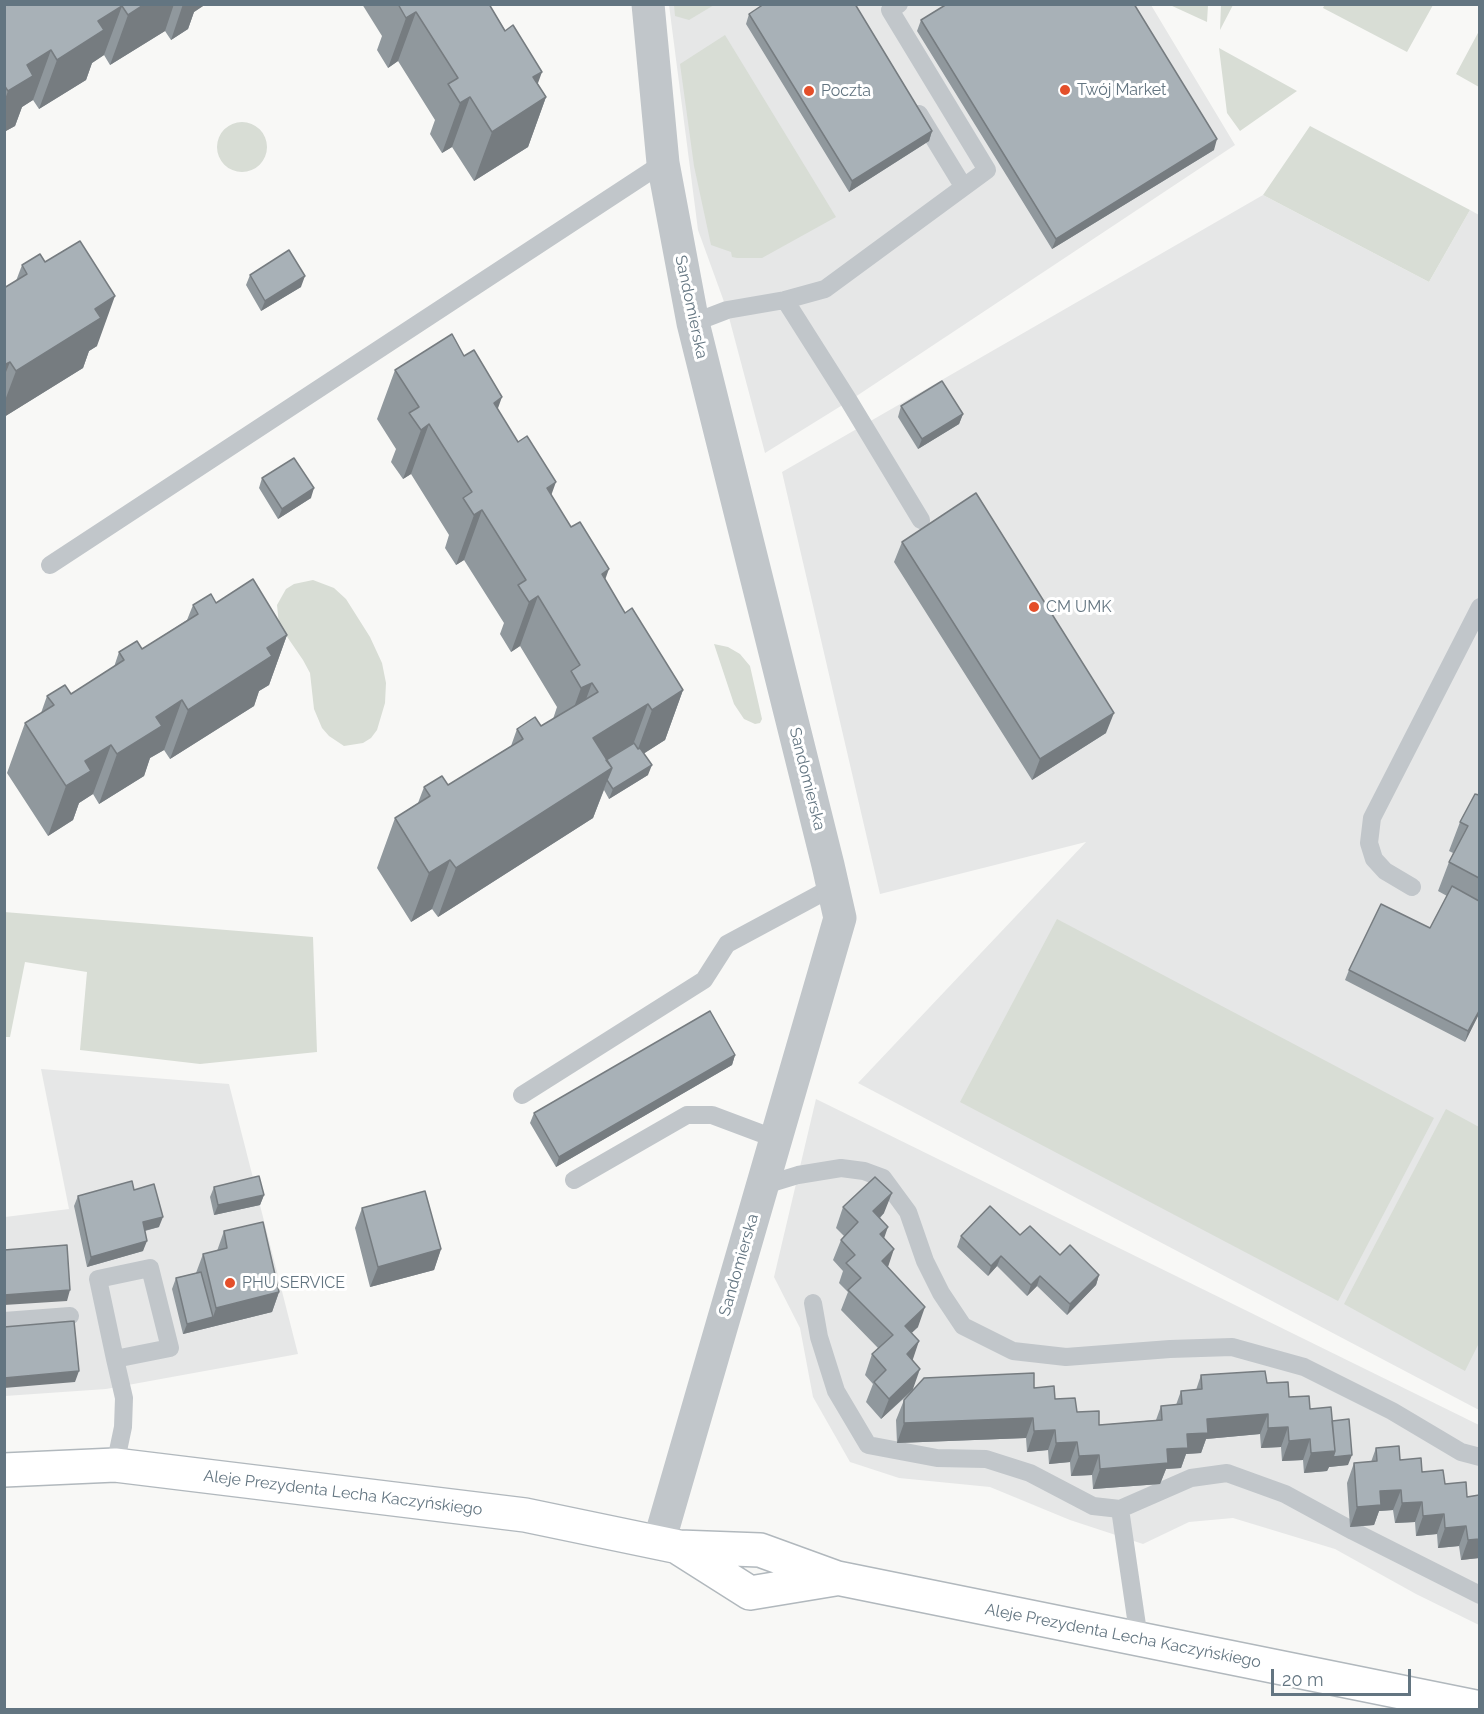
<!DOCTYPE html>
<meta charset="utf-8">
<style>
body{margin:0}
#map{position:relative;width:1484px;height:1714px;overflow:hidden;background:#f8f8f6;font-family:Raleway,sans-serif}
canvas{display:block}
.frame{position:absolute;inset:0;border:6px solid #637581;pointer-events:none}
.scale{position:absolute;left:1271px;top:1669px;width:140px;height:27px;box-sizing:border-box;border:3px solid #637581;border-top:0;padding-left:8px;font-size:18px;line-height:21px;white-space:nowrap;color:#637581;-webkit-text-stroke:4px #fff;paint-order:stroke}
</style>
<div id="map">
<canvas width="1484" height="1714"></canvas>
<div class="frame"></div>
<div class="scale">20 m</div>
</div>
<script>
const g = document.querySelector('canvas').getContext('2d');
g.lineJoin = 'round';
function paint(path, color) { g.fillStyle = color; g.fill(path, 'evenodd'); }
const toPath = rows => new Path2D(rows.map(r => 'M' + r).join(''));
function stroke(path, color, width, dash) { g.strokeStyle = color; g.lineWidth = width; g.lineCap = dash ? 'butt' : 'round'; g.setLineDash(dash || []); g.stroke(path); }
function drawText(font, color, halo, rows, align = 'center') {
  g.font = font + ' Raleway,sans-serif'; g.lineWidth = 6; g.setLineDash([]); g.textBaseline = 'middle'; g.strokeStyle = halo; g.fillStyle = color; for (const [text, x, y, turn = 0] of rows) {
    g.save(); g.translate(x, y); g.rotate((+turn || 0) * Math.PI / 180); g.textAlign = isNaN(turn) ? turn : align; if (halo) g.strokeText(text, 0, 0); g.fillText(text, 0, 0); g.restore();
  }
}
const built = toPath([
 [669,5,1151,5,1235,145,849,401,765,453,727,310,698,230],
 [1263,195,1429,282,1470,210,1479,215,1479,1410,858,1083,1086,842,880,894,782,472],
 [41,1069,229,1084,298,1354,106,1389,5,1396,5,1217,69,1209],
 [816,1099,1479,1425,1479,1625,1416,1594,1335,1549,1233,1518,1189,1522,1143,1544,1070,1520,990,1487,899,1478,850,1462,813,1397,800,1328,774,1277]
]);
const green = toPath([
 [1325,4,1433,4,1433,5,1407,52,1323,8],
 [674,5,674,4,714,5,689,20,675,16],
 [1170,5,1208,5,1207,22],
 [1221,5,1233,5,1220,30],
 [1479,31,1479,87,1456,74],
 [725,35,836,217,762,258,737,258,732,257,731,252,711,245,694,166,680,64],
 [1219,48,1297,91,1240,131,1227,113],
 '217 147a25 25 0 1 1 50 0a25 25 0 1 1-50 0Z',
 [1310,126,1470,210,1429,282,1263,195],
 [313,580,334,588,346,599,370,637,382,663,386,683,385,703,377,730,371,738,363,743,344,746,329,736,322,728,314,709,310,673,303,660,279,625,277,605,286,589,294,584],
 [714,644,728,647,740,654,750,666,762,719,760,723,755,724,744,719,734,704],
 [4,912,313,937,317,1052,200,1064,80,1050,87,972,25,962,10,1037,5,1037],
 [1057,919,1434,1118,1338,1301,960,1102],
 [1446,1109,1479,1127,1479,1343,1465,1371,1344,1304]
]);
const lane = toPath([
 [919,114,963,186],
 [785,300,849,401,921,520],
 [693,323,727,310,785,300,825,289,987,170,890,10,899,4],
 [50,565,663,163],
 [1412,887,1385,871,1374,859,1369,843,1372,818,1480,607],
 [522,1095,704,980,727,944,833,887],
 [574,1180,687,1115,712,1115,776,1139],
 [762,1186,798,1175,841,1168,864,1171,883,1178,908,1212,925,1261,941,1293,963,1326,1013,1351,1066,1357,1170,1349,1232,1347,1304,1367,1392,1411,1461,1452,1480,1457],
 [813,1303,819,1337,836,1391,868,1445,937,1458,986,1459,1030,1473,1093,1506,1120,1509,1191,1478,1227,1473,1285,1494,1353,1531,1480,1595],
 [4,1321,70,1316],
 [115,1465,123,1427,124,1398,115,1359,98,1279,150,1268,170,1348,115,1359],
 [1120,1509,1139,1639]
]);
const street = toPath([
 [648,4,663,163,693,323,828,865,840,918,659,1542]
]);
const secondary = toPath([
 [4,1470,115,1465,525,1515,679,1547,760,1550,837,1578,1480,1708],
 [679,1548,750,1593,835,1579]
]);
const wall = toPath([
 [4,4,206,4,194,12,188,29,171,40,165,31,110,65,104,55,92,63,86,80,39,109,33,100,22,107,15,126,4,132],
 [362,4,489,4,546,97,528,147,474,181,452,147,442,153,430,134,435,120,398,61,388,68,377,50,382,36],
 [749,14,932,131,929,141,849,192,746,24],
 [921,20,1214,150,1052,249,917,31],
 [22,265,97,346,89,351,83,368,4,417,4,288,16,281],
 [250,275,301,287,261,311,246,285],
 [464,356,625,613,683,690,665,740,644,753,648,775,609,799,604,790,593,818,438,917,432,909,411,922,377,868,395,818,418,803,424,787,448,785,511,746,517,729,541,726,553,719,557,707,520,646,511,652,500,634,504,623,464,560,456,565,445,548,449,535,411,474,403,479,391,462,396,449,377,419,395,370],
 [901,406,963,414,959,424,918,449,898,417],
 [262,478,311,498,278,519,259,488],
 [902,542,1106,733,1032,780,894,562],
 [216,603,287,635,269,685,259,691,254,706,170,759,164,750,150,758,144,776,99,804,93,794,79,803,73,820,48,836,7,773,25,723,41,713,47,696,71,694,114,667,119,652,142,649,187,620,193,605],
 [1479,795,1479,1014,1465,1042,1345,980,1349,970,1430,928,1447,896,1438,891,1449,862,1453,853,1449,851,1460,822],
 [735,1055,732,1065,556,1167,530,1123,534,1113],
 [214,1187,264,1195,260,1205,214,1215,210,1197],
 [134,1190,159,1227,145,1231,143,1251,87,1267,74,1206,78,1196],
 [843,1207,884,1213,880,1218,888,1267,918,1327,911,1333,913,1389,1034,1388,1099,1425,1156,1420,1161,1406,1176,1405,1181,1391,1196,1390,1201,1375,1267,1383,1310,1409,1332,1421,1348,1465,1329,1467,1327,1471,1304,1473,1303,1460,1282,1461,1281,1447,1261,1448,1260,1434,1206,1439,1201,1453,1186,1454,1181,1468,1166,1469,1160,1484,1093,1489,1092,1475,1071,1476,1070,1462,1049,1464,1048,1450,1027,1452,1026,1438,897,1443,896,1420,904,1400,912,1391,881,1419,866,1402,873,1384,865,1375,872,1354,878,1348,841,1310,848,1292,839,1283,843,1271,833,1260,841,1240,844,1236,836,1228],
 [362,1208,441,1249,434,1270,370,1287,355,1228],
 [224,1231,279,1292,272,1312,183,1334,172,1289,176,1278,196,1273,203,1254,217,1251],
 [1020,1235,1099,1275,1096,1285,1067,1315,1037,1286,1027,1296,997,1266,988,1276,957,1247,961,1236],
 [1376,1448,1445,1484,1467,1497,1479,1495,1479,1558,1461,1560,1459,1546,1438,1548,1437,1534,1416,1536,1415,1522,1395,1523,1393,1510,1379,1511,1374,1525,1350,1527,1347,1483,1354,1463,1371,1462]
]);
const shadedWall = toPath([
 [145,4,174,4,165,31,110,65,128,15],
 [183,4,206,4,194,12,188,29,171,40],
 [122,6,104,55,92,63,86,80,39,109,57,60,98,21],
 [416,12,398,61,388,68,406,18],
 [51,50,33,100,22,107,15,126,4,132,4,102,8,91,27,65],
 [542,72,529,108,546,97,528,147,474,181,492,132,533,77],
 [470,97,452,147,442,153,460,103],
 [932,131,929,141,849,192,852,181],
 [1217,139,1214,150,1052,249,1056,239],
 [305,276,301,287,261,311,265,301],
 [115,296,97,346,89,351,83,368,4,417,4,403,16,371,95,309],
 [10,362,4,377,4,365],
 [502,397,484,447,494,403],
 [963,414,959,424,918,449,922,439],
 [429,424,411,474,403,479,421,430],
 [556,482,538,532,547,488],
 [314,488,311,498,278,519,282,509],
 [482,510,464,560,456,565,474,515],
 [609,569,591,618,602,574],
 [538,596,520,646,511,652,529,602],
 [287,635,269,685,259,691,254,706,170,759,188,710,267,648],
 [592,683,574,732,563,738,581,688],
 [683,690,665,740,634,760,652,710],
 [182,700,164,750,150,758,144,776,99,804,117,754,156,717],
 [648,704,630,753,602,771,593,738],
 [1114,713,1106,733,1032,780,1040,759],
 [111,745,93,794,79,803,73,820,48,836,66,786,85,761],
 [652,765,648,775,609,799,613,789],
 [612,768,593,818,438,917,456,868],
 [450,860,432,909,411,922,429,873],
 [1479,1011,1479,1014,1465,1042,1468,1031],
 [735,1055,732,1065,556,1167,559,1157],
 [892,1193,884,1213,866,1231,873,1211],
 [264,1195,260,1205,214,1215,218,1205],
 [163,1217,159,1227,139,1232,143,1222],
 [888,1227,881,1247,880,1234],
 [147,1241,143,1251,87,1267,91,1257],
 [441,1249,434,1270,370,1287,378,1267],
 [894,1249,887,1270,882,1261],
 [1001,1256,997,1266,988,1276,991,1266],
 [1099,1275,1096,1285,1067,1315,1070,1304],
 [1040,1276,1037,1286,1027,1296,1031,1285],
 [70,1290,67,1301,4,1305,4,1295],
 [279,1292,272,1312,183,1334,187,1324,213,1317,216,1308],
 [925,1307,918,1327,897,1347,905,1326],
 [919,1341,912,1362,907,1354],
 [920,1369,913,1389,881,1419,889,1399],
 [79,1371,75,1382,4,1388,4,1378],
 [1268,1414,1260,1434,1206,1439,1201,1453,1186,1454,1181,1468,1166,1469,1160,1484,1093,1489,1100,1469,1167,1449,1207,1419],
 [1033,1418,1026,1438,897,1443,904,1423],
 [1288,1427,1281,1447,1261,1448,1268,1428],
 [1055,1430,1048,1450,1027,1452,1034,1431],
 [1310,1439,1303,1460,1282,1461,1289,1441],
 [1077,1442,1070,1462,1049,1464,1056,1443],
 [1335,1451,1352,1455,1348,1465,1329,1467,1327,1471,1304,1473,1311,1453],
 [1099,1455,1092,1475,1071,1476,1079,1456],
 [1401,1490,1393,1510,1379,1511,1374,1525,1350,1527,1357,1507,1380,1491],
 [1422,1502,1415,1522,1395,1523,1402,1503],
 [1444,1514,1437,1534,1416,1536,1423,1516],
 [1466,1526,1459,1546,1438,1548,1445,1528],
 [1479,1539,1479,1558,1461,1560,1468,1540]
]);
const building = toPath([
 [4,4,145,4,128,15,122,6,98,21,104,30,57,60,51,50,27,65,33,76,8,91,4,85,4,4],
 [398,4,489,4,505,31,513,25,542,72,533,77,546,97,492,132,470,97,460,103,448,84,458,78,416,12,406,18,398,4],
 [764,4,855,4,932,131,852,181,749,14,764,4],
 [947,4,1134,4,1217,139,1056,239,921,20,947,4],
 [80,241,115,296,95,309,101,318,16,371,10,362,4,365,4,288,27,274,22,265,40,254,45,262,80,241],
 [289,250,305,276,265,301,250,275,289,250],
 [452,334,464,356,474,350,502,397,494,403,518,442,527,436,556,482,547,488,571,527,580,522,609,569,602,574,625,613,632,608,683,690,652,710,648,704,593,738,612,768,456,868,450,860,429,873,395,818,430,796,424,787,442,776,448,785,523,739,517,729,535,717,541,726,598,692,592,683,581,688,571,671,580,665,538,596,529,602,518,585,526,580,482,510,474,515,463,498,472,492,429,424,421,430,409,413,419,407,395,370,452,334],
 [942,381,963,414,922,439,901,406,942,381],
 [294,458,314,488,282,509,262,478,294,458],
 [976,493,1114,713,1040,759,902,542,976,493],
 [253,579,287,635,267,648,272,656,188,710,182,700,156,717,162,726,117,754,111,745,85,761,91,771,66,786,25,723,54,705,47,696,65,685,71,694,124,660,119,652,137,641,142,649,198,614,193,605,211,594,216,603,253,579],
 [634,743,638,749,640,748,652,765,613,789,607,780,612,768,606,760,634,743],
 [1475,794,1479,795,1479,878,1449,862,1468,826,1460,822,1475,794],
 [1452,886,1479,901,1479,1011,1468,1031,1349,970,1381,904,1430,928,1452,886],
 [710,1011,735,1055,559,1157,534,1113,710,1011],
 [259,1176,264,1195,218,1205,214,1187,259,1176],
 [875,1177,892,1193,873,1211,888,1227,880,1234,894,1249,882,1261,925,1307,905,1326,919,1341,907,1354,920,1369,889,1399,874,1382,886,1370,872,1354,893,1335,848,1290,861,1278,846,1263,855,1255,841,1240,858,1222,843,1207,875,1177],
 [132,1181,134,1190,154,1184,163,1217,143,1222,147,1241,91,1257,78,1196,132,1181],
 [425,1191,441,1249,378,1267,362,1208,425,1191],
 [990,1206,1020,1235,1030,1226,1060,1255,1070,1245,1099,1275,1070,1304,1040,1276,1031,1285,1001,1256,991,1266,961,1236,990,1206],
 [263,1222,279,1292,216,1308,203,1254,227,1248,224,1231,263,1222],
 [67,1245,70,1290,4,1295,4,1250,67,1245],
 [201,1272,213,1317,187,1324,176,1278,201,1272],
 [74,1321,79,1371,4,1378,4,1327,74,1321],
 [1265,1371,1267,1383,1288,1382,1289,1397,1309,1396,1310,1409,1331,1407,1335,1451,1311,1453,1310,1439,1289,1441,1288,1427,1268,1428,1268,1414,1207,1419,1208,1433,1187,1434,1188,1448,1167,1449,1168,1463,1100,1469,1099,1455,1079,1456,1077,1442,1056,1443,1055,1430,1034,1431,1033,1418,904,1423,904,1400,924,1378,1034,1373,1034,1388,1054,1386,1055,1399,1075,1398,1077,1412,1099,1411,1099,1425,1162,1420,1161,1406,1182,1404,1181,1391,1202,1389,1201,1375,1265,1371],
 [1349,1419,1352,1455,1333,1457,1335,1451,1332,1421,1349,1419],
 [1399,1446,1400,1460,1421,1458,1422,1472,1443,1470,1445,1484,1466,1482,1467,1497,1479,1495,1479,1539,1468,1540,1466,1526,1445,1528,1444,1514,1423,1516,1422,1502,1402,1503,1401,1490,1380,1491,1381,1505,1357,1507,1354,1463,1377,1461,1376,1448,1399,1446]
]);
const markers = [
 [1065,90,6,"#e44f2a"],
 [809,91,6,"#e44f2a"],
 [1034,607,6,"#e44f2a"],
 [230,1283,6,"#e44f2a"]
];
const poiNames = [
 ["Twój Market",1077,90],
 ["Poczta",821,91],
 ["CM UMK",1046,607],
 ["PHU SERVICE",242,1283]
];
const streetNames = [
 ["Sandomierska",691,307,78],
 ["Sandomierska",807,779,76],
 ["Sandomierska",739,1265,-74],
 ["Aleje Prezydenta Lecha Kaczyńskiego",343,1493,7],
 ["Aleje Prezydenta Lecha Kaczyńskiego",1123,1636,11]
];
paint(built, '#e6e7e7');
paint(green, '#d8ddd5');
stroke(secondary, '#b1b8bd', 36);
stroke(lane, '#c1c6ca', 18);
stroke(street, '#c1c6ca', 33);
stroke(secondary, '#fff', 33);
paint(wall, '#90989d');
paint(shadedWall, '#767c80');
paint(building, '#a8b1b7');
stroke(building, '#767c80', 1.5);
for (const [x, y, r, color] of markers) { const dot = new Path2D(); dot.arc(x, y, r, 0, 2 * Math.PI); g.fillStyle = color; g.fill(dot); stroke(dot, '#fff', 2); }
drawText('16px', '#637581', '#fff', poiNames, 'left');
drawText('16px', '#637581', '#fff', streetNames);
</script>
